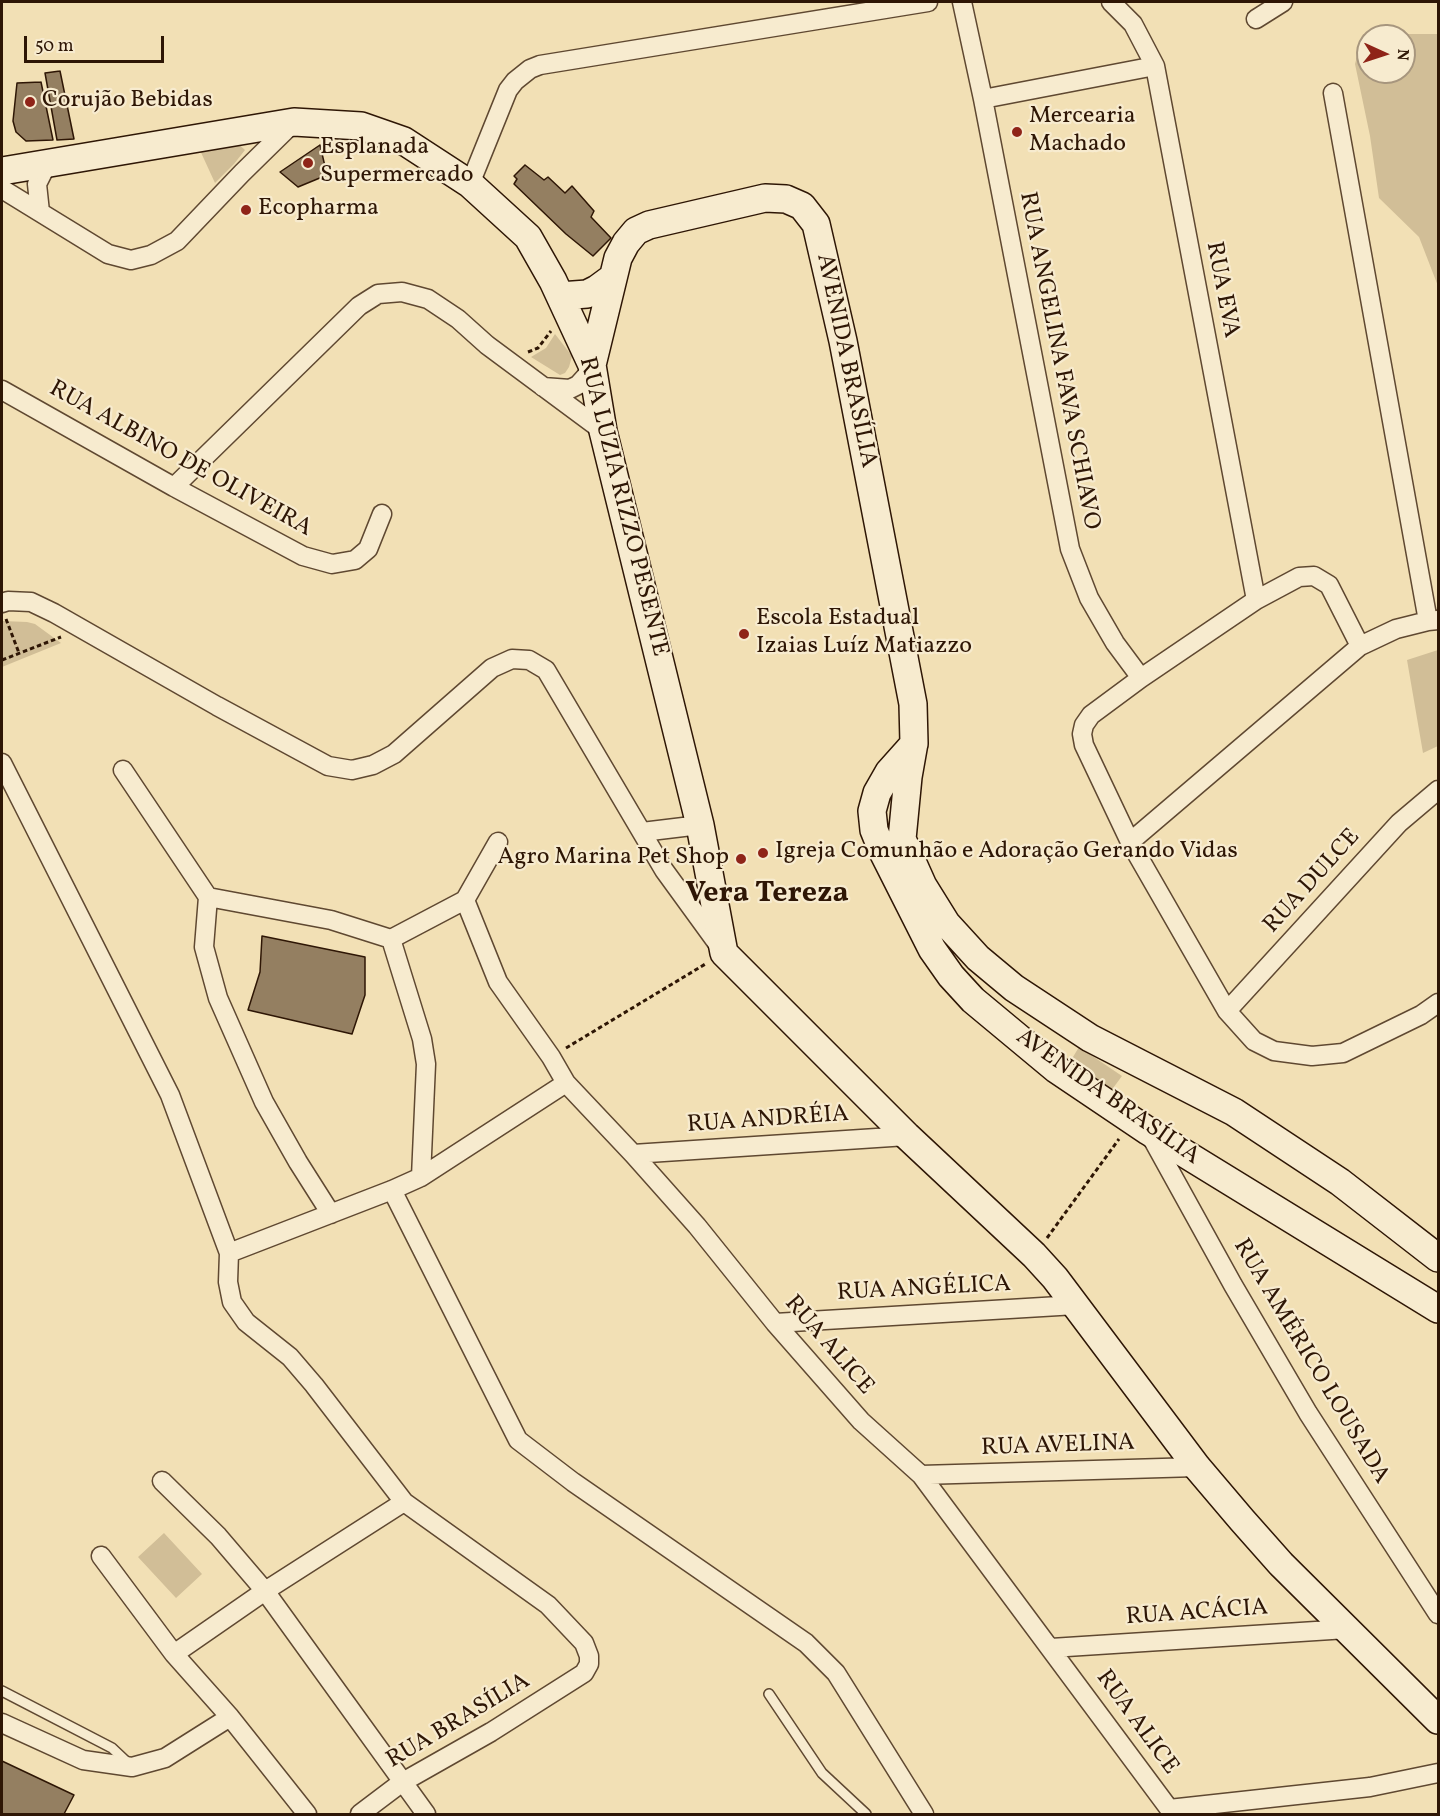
<!DOCTYPE html>
<meta charset="utf-8">
<style>
body{margin:0}
#map{position:relative;width:1440px;height:1816px;overflow:hidden;background:#f2e0b5;font-family:Vollkorn,serif}
canvas{display:block}
.frame{position:absolute;inset:0;border:3px solid #2e1605;pointer-events:none}
.north{position:absolute;left:1356px;top:24px;width:60px;height:60px;box-sizing:border-box;background:#f7ebcf;border:2px solid #a7967e;border-radius:50%;rotate:93deg;font-size:16px;font-weight:700;line-height:24px;text-align:center;color:#2e1605}
.north::after{content:'';display:block;margin:auto;width:21px;height:27px;background:#8f2418;clip-path:polygon(50% 0,100% 100%,50% 72%,0 100%)}
.scale{position:absolute;left:24px;top:36px;width:140px;height:27px;box-sizing:border-box;border:3px solid #2e1605;border-top:0;padding-left:8px;font-size:18px;line-height:21px;white-space:nowrap;color:#2e1605;-webkit-text-stroke:4px #f7ebcf;paint-order:stroke}
</style>
<div id="map">
<canvas width="1440" height="1816"></canvas>
<div class="frame"></div>
<div class="north">N</div>
<div class="scale">50 m</div>
</div>
<script>
const g = document.querySelector('canvas').getContext('2d');
g.lineJoin = 'round';
function paint(path, color) { g.fillStyle = color; g.fill(path, 'evenodd'); }
const toPath = rows => new Path2D(rows.map(r => 'M' + r).join(''));
function stroke(path, color, width, dash) { g.strokeStyle = color; g.lineWidth = width; g.lineCap = dash ? 'butt' : 'round'; g.setLineDash(dash || []); g.stroke(path); }
function drawText(font, color, halo, rows, align = 'center') {
  g.font = font + ' Vollkorn,serif'; g.lineWidth = 4.5; g.setLineDash([]); g.textBaseline = 'middle'; g.strokeStyle = halo; g.fillStyle = color; for (const [text, x, y, turn = 0] of rows) {
    g.save(); g.translate(x, y); g.rotate((+turn || 0) * Math.PI / 180); g.textAlign = isNaN(turn) ? turn : align; if (halo) g.strokeText(text, 0, 0); g.fillText(text, 0, 0); g.restore();
  }
}
const green = toPath([
 [1438,31,1438,286,1419,237,1379,198,1370,136,1355,64,1363,34,1437,34],
 [1368,36,1404,36,1404,72,1368,72],
 [234,140,245,150,234,164,215,183,198,146],
 [555,334,572,356,569,367,565,373,560,375,531,357,546,348],
 [3,621,27,622,35,624,61,643,2,667,2,625],
 [1438,650,1438,746,1423,753,1407,660],
 [1079,1047,1122,1076,1108,1095,1067,1067],
 [164,1533,202,1574,176,1598,138,1557]
]);
const building = toPath([
 [60,71,74,139,57,140,45,73,60,71],
 [41,82,53,140,26,141,16,132,13,121,17,83,41,82],
 [320,145,327,175,298,187,280,172,320,145],
 [525,165,544,180,548,177,565,193,572,186,594,211,591,217,611,238,593,256,566,234,514,184,517,179,514,176,525,165],
 [262,936,365,957,365,995,352,1034,248,1010,260,972,262,936],
 [2,1761,74,1795,64,1814,2,1814,2,1761]
]);
const path = toPath([
 [528,352,538,348,551,331],
 [6,619,19,653],
 [2,660,61,637],
 [566,1048,707,963],
 [1047,1238,1119,1139]
]);
const lane = toPath([
 [2,1691,112,1748,130,1765],
 [769,1694,822,1773,866,1814]
]);
const street = toPath([
 [962,2,983,99,1070,549,1089,598,1115,643,1141,678],
 [1111,2,1133,24,1155,66,1256,600],
 [1256,19,1283,2],
 [1333,93,1428,621],
 [983,99,1155,66],
 [470,184,508,90,515,81,530,69,540,65,928,2],
 [2,189,108,254,131,260,151,255,177,241,242,173,294,122],
 [40,212,37,184,47,164],
 [543,387,570,389,578,385,587,375,592,365],
 [2,390,174,487,303,556,332,564,355,560,368,549,382,514],
 [174,487,359,306,378,294,402,292,428,299,458,319,487,345,603,431],
 [2,603,8,601,31,602,54,613,217,706,328,766,352,770,373,765,394,754,492,668,512,659,529,660,546,670,664,870,720,947],
 [1360,646,1329,585,1314,576,1299,577,1256,600,1141,678,1091,715,1084,725,1082,734,1084,745,1130,842,1227,1011,1254,1041,1274,1051,1312,1056,1343,1053,1421,1015,1438,1003],
 [2,763,170,1095,229,1253,228,1282,232,1302,246,1322,290,1357,314,1385,404,1502,548,1605,584,1643,589,1656,589,1664,584,1673,491,1732,401,1783,360,1814],
 [123,770,208,897,331,920,391,939,422,1039,426,1064,421,1177],
 [642,832,700,825],
 [1130,842,1360,646,1396,629,1428,621,1438,620],
 [208,897,204,947,218,998,264,1102,298,1162,331,1214],
 [465,900,498,982,551,1057,566,1083,633,1154,697,1226,775,1323,861,1421,921,1475,1173,1814],
 [465,900,498,842],
 [391,939,465,900],
 [1227,1011,1399,823,1438,790],
 [1149,1133,1233,1285,1308,1413,1438,1614],
 [633,1154,907,1136],
 [392,1190,518,1440,573,1482,806,1643,836,1673,924,1814],
 [229,1253,392,1190,421,1177,566,1083],
 [775,1323,1076,1305],
 [921,1475,1197,1467],
 [162,1481,218,1536,265,1591,426,1814],
 [101,1556,174,1654,230,1717,307,1814],
 [1051,1648,1347,1629],
 [174,1654,265,1591,404,1502],
 [2,1723,83,1760,132,1767,165,1758,230,1717],
 [1169,1809,1370,1787,1438,1773]
]);
const secondary = toPath([
 [2,171,294,122,361,126,404,141,470,184,528,237,553,281,592,365,603,431,700,825,724,953,907,1136,1034,1255,1055,1278,1197,1467,1242,1520,1281,1564,1438,1720],
 [560,296,587,294,597,289,612,278],
 [592,365,618,258,626,243,636,231,649,225,765,198,786,199,802,206,816,224,843,341,913,704,914,743,908,777,902,839,923,886,946,923,978,958,1014,988,1090,1038,1234,1112,1340,1182,1438,1258],
 [914,744,889,772,877,793,872,811,874,830,883,852,932,949,951,976,973,1000,1056,1069,1148,1131,1438,1309]
]);
const markers = [
 [30,102,6,"#8f2418"],
 [1017,132,6,"#8f2418"],
 [308,163,6,"#8f2418"],
 [246,210,6,"#8f2418"],
 [744,634,6,"#8f2418"],
 [763,853,6,"#8f2418"],
 [741,859,6,"#8f2418"]
];
const poiNames = [
 ["Corujão Bebidas",42,102],
 ["Mercearia",1029,118],
 ["Machado",1029,146],
 ["Esplanada",320,149],
 ["Supermercado",320,177],
 ["Ecopharma",258,210],
 ["Escola Estadual",756,620],
 ["Izaias Luíz Matiazzo",756,648],
 ["Igreja Comunhão e Adoração Gerando Vidas",775,853],
 ["Agro Marina Pet Shop",729,859,"right"]
];
const streetNames = [
 ["RUA EVA",1221,290,79],
 ["AVENIDA BRASÍLIA",845,361,78],
 ["RUA ANGELINA FAVA SCHIAVO",1058,361,79],
 ["RUA ALBINO DE OLIVEIRA",180,460,29],
 ["RUA LUZIA RIZZO PESENTE",622,507,76],
 ["RUA DULCE",1313,882,-48],
 ["AVENIDA BRASÍLIA",1107,1098,35],
 ["RUA ANDRÉIA",768,1121,-4],
 ["RUA ANGÉLICA",924,1290,-3],
 ["RUA ALICE",828,1346,49],
 ["RUA AMÉRICO LOUSADA",1310,1362,59],
 ["RUA AVELINA",1058,1447,-2],
 ["RUA ACÁCIA",1197,1614,-4],
 ["RUA BRASÍLIA",459,1722,-31],
 ["RUA ALICE",1136,1723,54]
];
const districtNames = [
 ["Vera Tereza",767,895]
];
paint(green, '#d1be97');
paint(building, '#947f61');
stroke(building, '#2e1605', 1.5);
stroke(lane, '#5f4831', 12);
stroke(street, '#5f4831', 21);
stroke(secondary, '#2e1605', 30);
stroke(path, '#2e1605', 3, [4.5, 3]);
stroke(lane, '#f7ebcf', 9);
stroke(street, '#f7ebcf', 18);
stroke(secondary, '#f7ebcf', 27);
for (const [x, y, r, color] of markers) { const dot = new Path2D(); dot.arc(x, y, r, 0, 2 * Math.PI); g.fillStyle = color; g.fill(dot); stroke(dot, '#f7ebcf', 2); }
drawText('24px', '#2e1605', '#f7ebcf', poiNames, 'left');
drawText('24px', '#2e1605', '#f7ebcf', streetNames);
drawText('bold 30px', '#2e1605', '#f7ebcf', districtNames);
</script>
